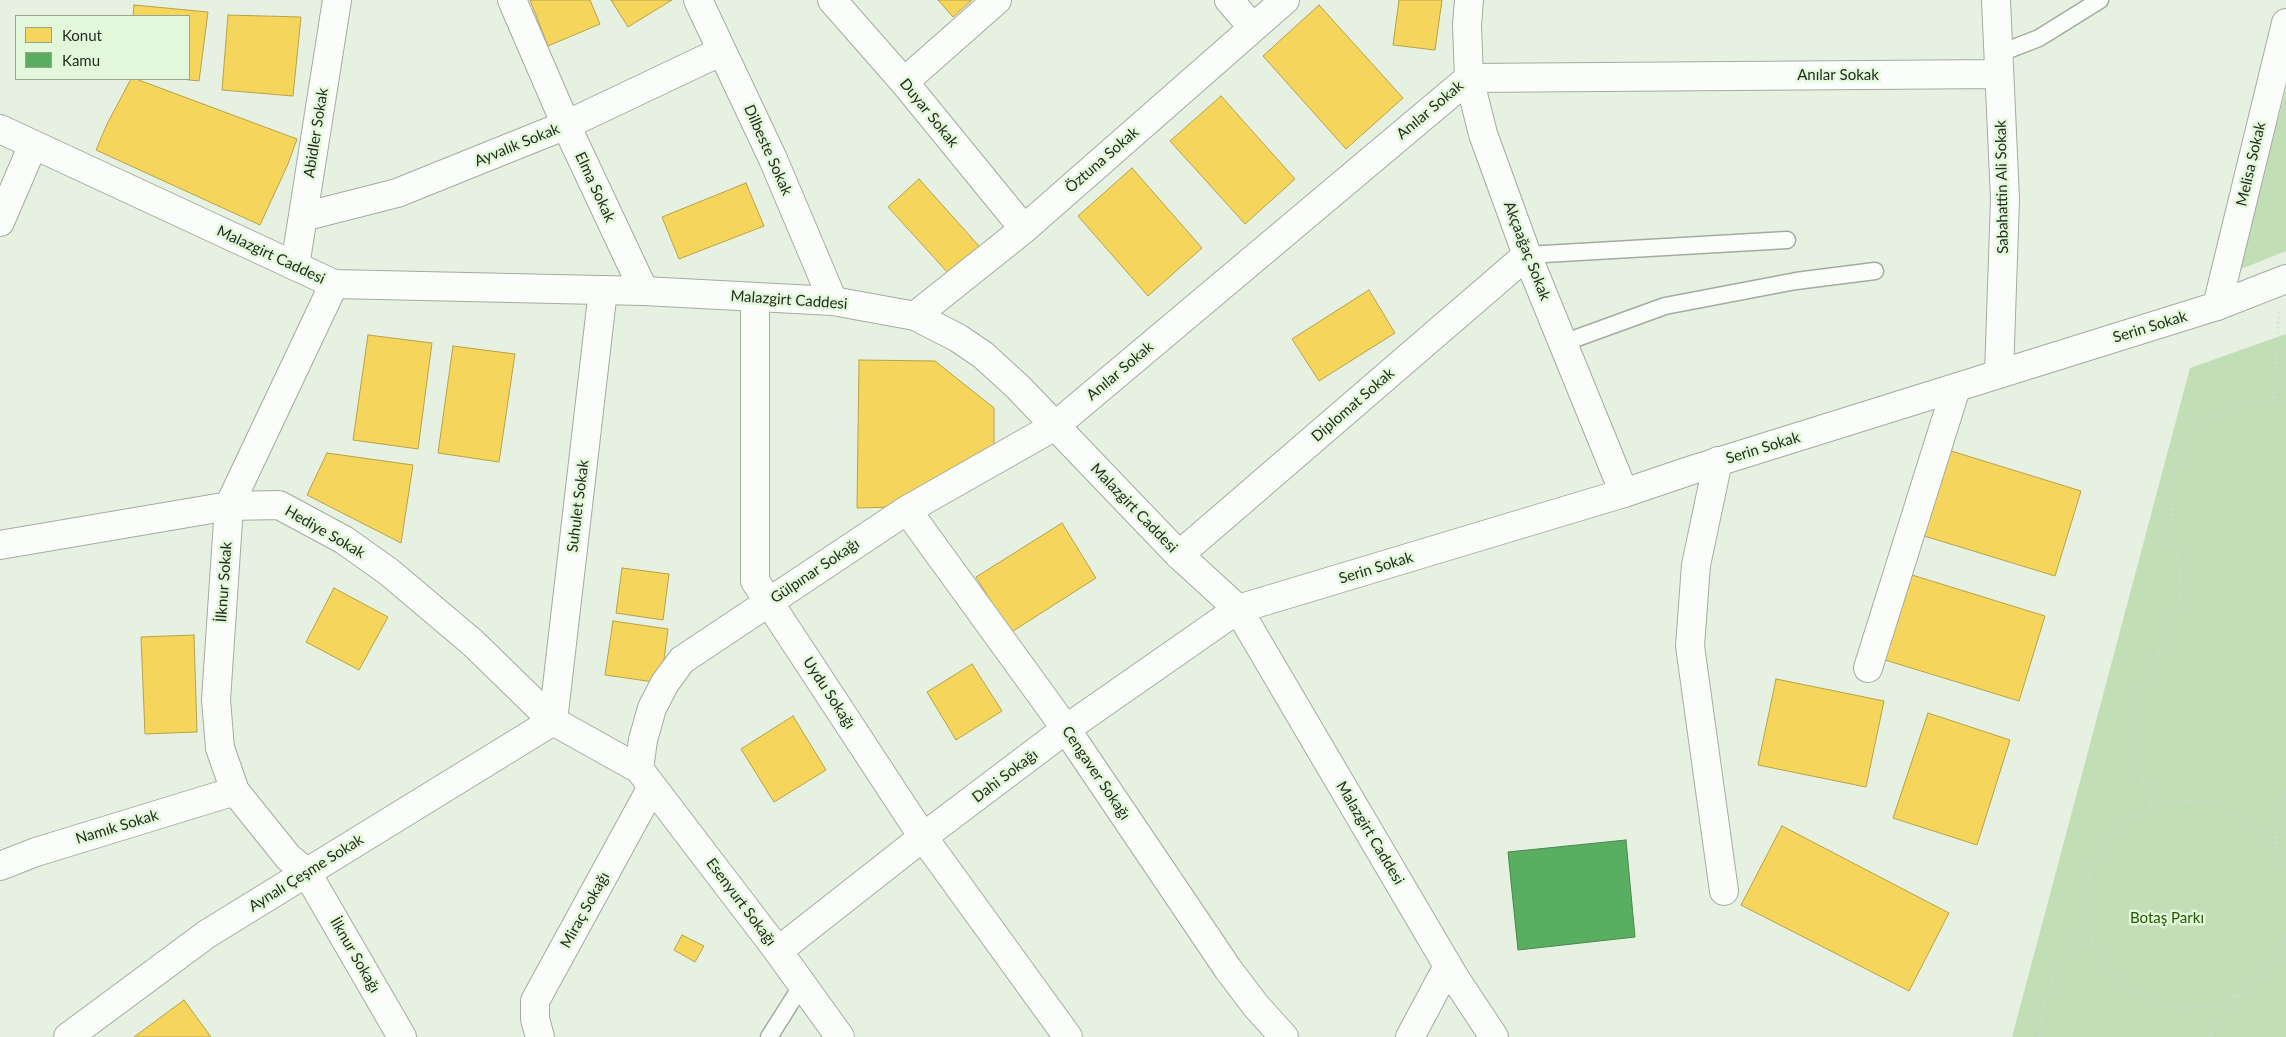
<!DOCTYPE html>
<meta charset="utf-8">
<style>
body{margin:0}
#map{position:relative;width:2286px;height:1037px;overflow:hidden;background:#e6f1e1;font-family:Lato,sans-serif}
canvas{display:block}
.legend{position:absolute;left:15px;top:15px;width:175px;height:65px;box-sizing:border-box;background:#e3f8da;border:1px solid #96a690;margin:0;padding:6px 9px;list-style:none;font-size:15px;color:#232b20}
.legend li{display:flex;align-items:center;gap:10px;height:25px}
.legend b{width:25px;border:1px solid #96a690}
</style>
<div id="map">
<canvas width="2286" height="1037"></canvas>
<ul class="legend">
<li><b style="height:14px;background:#f6d55c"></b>Konut</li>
<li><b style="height:14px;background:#5aae61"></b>Kamu</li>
</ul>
</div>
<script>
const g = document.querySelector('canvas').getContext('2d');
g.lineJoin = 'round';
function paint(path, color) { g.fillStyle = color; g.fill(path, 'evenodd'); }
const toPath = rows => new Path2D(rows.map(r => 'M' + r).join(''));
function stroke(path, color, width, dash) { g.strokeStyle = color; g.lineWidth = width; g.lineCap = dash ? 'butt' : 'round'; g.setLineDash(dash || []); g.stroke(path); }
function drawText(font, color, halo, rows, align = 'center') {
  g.font = font + ' Lato,sans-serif'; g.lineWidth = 5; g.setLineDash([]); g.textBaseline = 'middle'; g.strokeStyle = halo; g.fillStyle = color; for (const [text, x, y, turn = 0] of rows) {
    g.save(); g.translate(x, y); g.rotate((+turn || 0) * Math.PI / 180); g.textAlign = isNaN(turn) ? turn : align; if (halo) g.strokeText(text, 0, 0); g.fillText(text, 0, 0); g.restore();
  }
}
const green = toPath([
 [2286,90,2286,251,2236,271],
 [2286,334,2286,1037,2012,1037,2190,368]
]);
const homes = toPath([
 [530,0,590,0,600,24,548,46,530,0],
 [611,0,672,0,628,27,611,0],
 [938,0,972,0,953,17,938,0],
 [1399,0,1442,0,1435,50,1393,45,1399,0],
 [134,5,208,12,199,81,181,79,189,79,189,16,133,16,134,5],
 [1319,5,1403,98,1346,149,1263,56,1319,5],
 [228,15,301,17,293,96,222,90,228,15],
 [131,79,136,79,297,139,288,164,260,225,96,150,107,124,131,79],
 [1221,96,1295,179,1245,224,1170,141,1221,96],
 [1132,168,1202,248,1148,296,1078,216,1132,168],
 [919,179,979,246,949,274,888,207,919,179],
 [746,183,764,226,679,259,662,217,746,183],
 [1369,290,1395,333,1319,381,1292,339,1369,290],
 [368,335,432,343,418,449,353,440,368,335],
 [453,346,515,354,499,462,438,453,453,346],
 [859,360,935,361,994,408,994,445,895,507,857,508,859,360],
 [1948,450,2081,491,2055,576,1921,535,1948,450],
 [327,453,413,465,401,543,307,495,327,453],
 [1062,523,1096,578,1010,633,976,577,1062,523],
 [622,568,669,574,663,620,616,613,622,568],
 [1912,575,2045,616,2019,701,1885,660,1912,575],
 [334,588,388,617,359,670,306,642,334,588],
 [613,621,668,629,661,683,605,675,613,621],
 [194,635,197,732,145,734,141,637,194,635],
 [972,664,1002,711,956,740,927,692,972,664],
 [1776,679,1884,701,1866,787,1758,765,1776,679],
 [1928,713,2010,740,1977,845,1893,818,1928,713],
 [793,716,826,770,774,802,741,749,793,716],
 [1782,826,1949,913,1909,991,1741,905,1782,826],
 [682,935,704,946,695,962,674,950,682,935],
 [184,1000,211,1037,134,1037,184,1000]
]);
const public = toPath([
 [1626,840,1635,937,1518,950,1508,852,1626,840]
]);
const path = toPath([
 [2273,401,2286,404],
 [2151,807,2134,750,2133,708,2178,608,2181,574,2173,531,2170,481,2185,440,2212,416,2245,405,2273,401,2279,312],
 [2276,848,2277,831,2286,790],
 [2286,871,2276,848,2257,827,2234,811,2207,802,2179,801,2151,807,2126,821,2106,841,2092,865,2085,893,2086,921,2094,948,2110,972,2131,990,2156,1003,2185,1008,2212,1005,2239,994,2261,977,2278,955,2286,935],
 [2039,1037,2042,1009,2053,978,2085,921],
 [2208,1037,2238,995]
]);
const service = toPath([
 [1998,54,2039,38,2100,0],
 [1527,255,1787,240],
 [1563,343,1665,306,1796,281,1875,271],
 [769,1037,802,985]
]);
const minor = toPath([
 [512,0,566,125,644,291],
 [698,0,773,159,833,301],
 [832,0,904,82,1024,229],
 [1229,0,1253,28],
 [1469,0,1467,25,1469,78,1483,134,1527,255,1624,493],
 [1996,0,2005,199,1999,374],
 [904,82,997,0],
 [303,217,397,193,566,125,722,51],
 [0,222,33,145],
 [295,266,337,0],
 [334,284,229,506,216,700,220,748,235,791,288,857,307,873,402,1037],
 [755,297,755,581,923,837,1068,1037],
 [2217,306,2286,23],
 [915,316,1024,229,1285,0],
 [1718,461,1696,565,1690,646,1724,891],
 [907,510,1066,729,1228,969,1256,1006,1284,1037],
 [0,545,229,506,279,505,344,540,389,572,473,643,553,721,639,769,778,951,840,1037],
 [1179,555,1527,255],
 [1868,668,1956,388],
 [553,721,603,290],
 [639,769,643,740,652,708,665,683,682,660,907,510,1055,426,1469,78,1998,74],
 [0,866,36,852,235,791],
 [778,951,923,837,1066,729,1238,609],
 [68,1037,207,934,553,721],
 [540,1037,535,1019,535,1001,652,787],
 [1410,1037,1448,966]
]);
const tertiary = toPath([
 [0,129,334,284,644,291,833,301,915,316,958,338,983,355,1018,387,1179,555,1238,609,1455,978,1494,1037],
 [1238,609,1624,493,1695,469,2217,306,2286,279]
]);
const streetNames = [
 ["Anılar Sokak",1838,75],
 ["Anılar Sokak",1430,110,-40],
 ["Duyar Sokak",929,113,51],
 ["Abidler Sokak",316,133,-81],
 ["Ayvalık Sokak",517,145,-22],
 ["Dilbeste Sokak",768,150,66],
 ["Öztuna Sokak",1102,160,-41],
 ["Melisa Sokak",2251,164,-77],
 ["Elma Sokak",595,187,65],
 ["Sabahattin Ali Sokak",2002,187,-91],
 ["Akçaağaç Sokak",1527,251,69],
 ["Malazgirt Caddesi",271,255,25],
 ["Malazgirt Caddesi",789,300,4],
 ["Serin Sokak",2150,327,-17],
 ["Anılar Sokak",1120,371,-40],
 ["Diplomat Sokak",1353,405,-41],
 ["Serin Sokak",1763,448,-17],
 ["Suhulet Sokak",578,506,-83],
 ["Malazgirt Caddesi",1134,508,46],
 ["Hediye Sokak",325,532,30],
 ["Serin Sokak",1376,568,-17],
 ["Gülpınar Sokağı",815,571,-34],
 ["İlknur Sokak",224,582,-86],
 ["Uydu Sokağı",829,693,57],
 ["Cengaver Sokağı",1096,773,56],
 ["Dahi Sokağı",1005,776,-37],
 ["Namık Sokak",117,827,-17],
 ["Malazgirt Caddesi",1370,833,59],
 ["Aynalı Çeşme Sokak",306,873,-32],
 ["Esenyurt Sokağı",741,902,53],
 ["Miraç Sokağı",585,910,-61],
 ["İlknur Sokağı",355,955,60]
];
const parkNames = [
 ["Botaş Parkı",2167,918]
];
paint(green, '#c2deb7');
paint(homes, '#f6d55c');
stroke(homes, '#b7a24a', 1);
paint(public, '#5aae61');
stroke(public, '#4a874e', 1);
stroke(service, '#a3aca0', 19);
stroke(minor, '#a3aca0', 30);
stroke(tertiary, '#a3aca0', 30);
stroke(path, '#d6d9d5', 3, [1, 4]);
stroke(service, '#fbfdfa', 16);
stroke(minor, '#fbfdfa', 28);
stroke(tertiary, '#fbfdfa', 28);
drawText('15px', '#232b20', '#e3f8da', streetNames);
drawText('15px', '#245900', '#e3f8da', parkNames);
</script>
